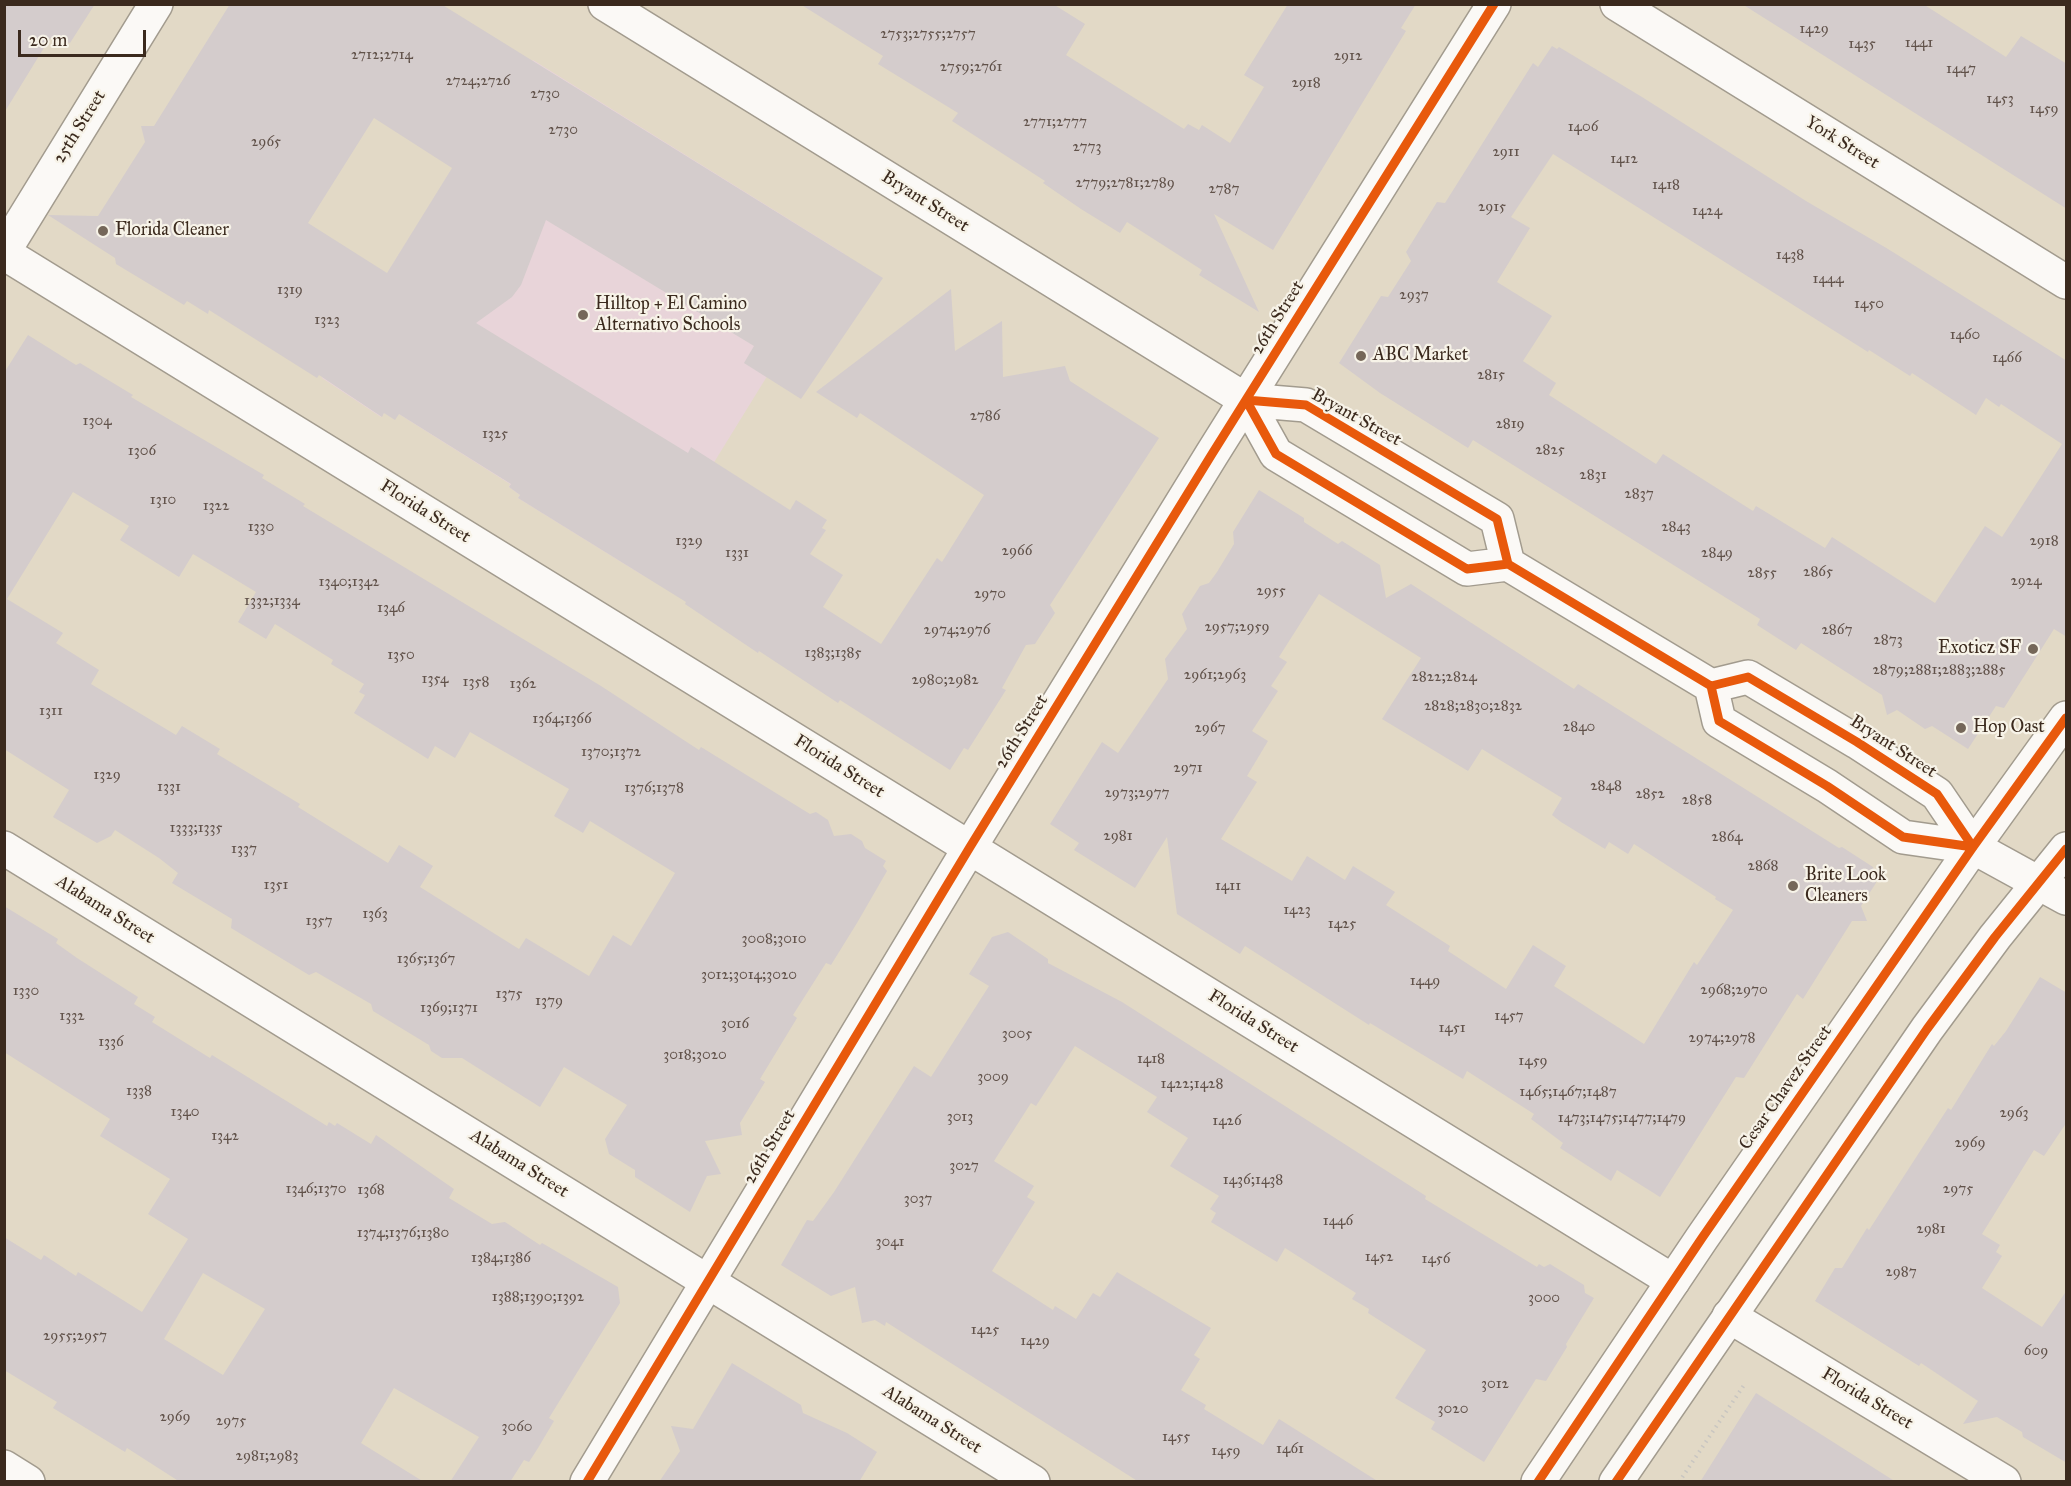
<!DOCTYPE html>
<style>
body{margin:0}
#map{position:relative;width:2071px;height:1486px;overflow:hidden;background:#e2d9c6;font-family:"IM FELL Great Primer",serif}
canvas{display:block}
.frame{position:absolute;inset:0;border:6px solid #3b2a1e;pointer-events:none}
.scale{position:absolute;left:18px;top:30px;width:128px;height:27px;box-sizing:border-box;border:3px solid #3b2a1e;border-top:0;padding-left:8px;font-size:18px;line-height:21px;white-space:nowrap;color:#3b2a1e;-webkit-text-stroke:4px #f7f3e8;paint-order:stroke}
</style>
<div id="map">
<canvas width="2071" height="1486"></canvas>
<div class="frame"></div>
<div class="scale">20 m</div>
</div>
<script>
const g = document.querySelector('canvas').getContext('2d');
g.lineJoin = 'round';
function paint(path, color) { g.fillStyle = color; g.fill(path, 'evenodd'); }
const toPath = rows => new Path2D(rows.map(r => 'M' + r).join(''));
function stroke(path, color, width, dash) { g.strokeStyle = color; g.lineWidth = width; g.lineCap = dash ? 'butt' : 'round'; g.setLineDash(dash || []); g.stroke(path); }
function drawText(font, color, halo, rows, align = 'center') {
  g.font = font + ' "IM FELL Great Primer",serif'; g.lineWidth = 4.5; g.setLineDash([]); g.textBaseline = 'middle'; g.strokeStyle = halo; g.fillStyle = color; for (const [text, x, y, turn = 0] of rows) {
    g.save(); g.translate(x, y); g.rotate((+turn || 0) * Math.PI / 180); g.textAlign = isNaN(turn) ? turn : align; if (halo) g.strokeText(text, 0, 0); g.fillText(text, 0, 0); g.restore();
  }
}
const built = toPath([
 [533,60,843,253,644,576,518,498,520,495,509,487,510,484,399,414,384,413,381,417,322,378,458,160,500,112]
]);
const building = toPath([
 [4,4,95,4,70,43,50,38,4,113],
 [230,4,441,4,883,278,801,399,744,363,754,346,546,220,521,285,512,297,476,323,688,453,691,447,790,510,796,500,827,520,822,528,826,530,810,554,843,575,823,607,881,644,937,558,942,562,984,495,860,413,857,418,816,392,951,289,955,351,1002,321,1003,377,1065,366,1070,381,1159,438,1050,605,1055,613,1035,644,1026,645,1002,688,1006,690,968,750,964,748,950,770,840,700,838,703,759,651,758,653,685,604,686,602,518,498,520,495,509,487,511,484,399,414,395,420,384,413,382,417,319,375,317,378,209,310,208,314,187,301,184,305,116,264,115,258,48,215,98,216,145,142,141,126,154,126],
 [374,118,452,168,387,273,308,223],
 [800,4,1053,4,1085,24,1066,55,1184,129,1188,124,1199,130,1202,125,1230,143,1264,87,1244,75,1288,4,1416,4,1401,28,1406,31,1273,250,1214,214,1259,312,1199,275,1202,270,1127,222,1120,233,1081,209,1043,183,1045,181,952,121,958,113,878,64,883,56],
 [1742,4,1923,4,2006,57,2021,36,2067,64,2067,209],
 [1552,46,1557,49,1559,47,1642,97,1806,201,1888,249,2067,361,2067,637,2054,629,2004,708,1996,706,1968,749,1932,726,1925,729,1897,710,1887,715,1882,695,1801,643,1796,650,1757,625,1760,619,1473,440,1468,448,1380,393,1339,363,1381,296,1388,297,1411,261,1406,252,1437,202,1445,203,1533,63,1538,67],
 [1553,154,1868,352,1869,350,1910,376,1912,373,1976,415,1986,398,1999,407,2001,404,2062,444,2002,537,1985,526,1935,603,1832,537,1825,548,1756,506,1753,511,1663,454,1656,464,1549,395,1556,383,1523,361,1552,316,1497,282,1530,228,1511,217],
 [28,335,76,365,80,363,133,395,131,397,264,475,262,478,305,504,303,506,601,686,699,750,701,747,810,814,816,812,828,820,834,836,851,834,862,841,865,848,886,861,883,866,887,871,857,923,831,965,826,963,793,1015,797,1018,760,1079,765,1082,740,1123,742,1135,705,1141,721,1174,707,1176,690,1212,635,1177,635,1170,609,1154,605,1139,627,1105,564,1067,540,1107,462,1058,442,1058,431,1051,429,1045,373,1011,371,1004,316,972,309,975,231,928,232,919,172,883,178,873,159,858,115,830,111,836,97,843,53,817,69,790,4,749,4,373],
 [73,492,129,526,120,540,179,577,193,554,256,592,238,622,266,639,275,624,333,660,331,664,364,684,359,692,365,695,354,713,428,759,435,746,455,758,470,732,569,789,554,816,583,833,590,821,675,873,631,946,613,935,589,976,526,938,519,949,420,887,433,866,399,845,388,863,298,807,300,804,217,754,220,749,182,726,176,735,91,684,99,670,56,643,63,633,7,599],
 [1259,490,1304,518,1304,522,1338,544,1342,541,1380,565,1386,598,1411,584,1574,689,1578,684,1839,848,1842,847,1873,867,1876,883,1861,906,1867,921,1852,921,1803,999,1797,994,1744,1078,1736,1077,1660,1197,1617,1170,1611,1181,1560,1148,1563,1143,1531,1119,1534,1114,1467,1071,1463,1079,1370,1023,1369,1025,1245,946,1240,954,1177,914,1167,837,1135,888,1074,850,1079,843,1050,824,1102,742,1118,753,1168,679,1165,659,1187,629,1182,614,1200,586,1209,583,1217,572,1234,544,1233,532],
 [1319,594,1421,658,1382,719,1468,771,1482,749,1562,798,1552,815,1561,822,1605,849,1609,842,1628,854,1634,844,1716,897,1715,899,1733,910,1697,965,1694,962,1644,1044,1554,986,1566,966,1533,945,1506,989,1448,951,1450,946,1386,905,1395,892,1353,866,1345,880,1307,856,1292,881,1221,839,1257,782,1247,776,1268,741,1252,731,1278,691,1271,686,1287,662,1279,657],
 [4,906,58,939,56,943,77,958,138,997,134,1004,155,1017,152,1022,210,1058,212,1055,327,1126,329,1122,335,1126,337,1123,371,1144,376,1135,454,1189,449,1198,492,1224,505,1222,540,1245,542,1243,618,1287,620,1303,549,1418,554,1421,538,1448,529,1462,524,1460,510,1482,450,1482,479,1437,394,1388,361,1443,424,1482,180,1482,127,1448,125,1452,53,1408,57,1402,4,1370,4,1237,41,1260,44,1255,76,1276,78,1272,142,1312,188,1239,148,1214,170,1179,100,1136,110,1119,4,1052],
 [203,1273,265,1309,223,1375,164,1339],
 [1008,932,1048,959,1048,963,1122,1002,1426,1196,1425,1199,1537,1267,1539,1264,1544,1267,1550,1264,1584,1285,1585,1293,1594,1298,1566,1344,1567,1347,1546,1381,1536,1379,1484,1462,1431,1429,1435,1422,1395,1398,1426,1350,1368,1313,1369,1309,1352,1299,1356,1293,1285,1248,1277,1262,1211,1222,1216,1213,1210,1209,1219,1196,1170,1166,1188,1138,1147,1112,1157,1097,1075,1046,1036,1106,1031,1103,994,1161,1034,1186,1027,1197,1035,1202,992,1271,1053,1310,1055,1306,1076,1319,1093,1293,1100,1297,1117,1272,1211,1328,1194,1355,1200,1359,1181,1390,1206,1405,1204,1409,1263,1445,1279,1419,1379,1482,1139,1482,886,1322,885,1326,875,1320,862,1323,855,1287,831,1296,781,1265,807,1220,813,1221,834,1192,914,1066,931,1077,989,986,969,974,992,937],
 [2040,977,2067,993,2067,1122,2044,1156,2034,1150,1982,1234,2000,1245,1996,1252,2002,1256,1982,1288,2042,1327,2067,1290,2067,1463,2023,1437,2022,1432,1997,1417,1963,1424,1978,1401,1921,1363,1919,1366,1815,1301,1835,1268,1842,1268,1867,1228,1869,1230,1948,1108,1951,1110,1992,1044,1994,1046,2006,1031],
 [732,1363,801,1405,803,1413,847,1433,877,1452,859,1482,659,1482,680,1451,671,1426,693,1429],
 [1756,1393,1896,1482,1700,1482]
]);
const path = toPath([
 [1679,1482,1744,1385]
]);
const minor = toPath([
 [605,4,1246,400,1306,405,1497,519,1508,564],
 [1617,4,2066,282],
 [4,251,156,4],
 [4,253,1673,1281],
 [1246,400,1276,454,1467,569,1508,564,1711,686,1719,721,1827,786,1903,837,1973,847,2066,898],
 [1711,686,1748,677,1857,742,1937,794,1973,847],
 [4,848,1033,1482],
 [1729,1316,2004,1482],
 [4,1467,28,1482],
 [587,1482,970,847,1212,454,1494,4]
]);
const major = toPath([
 [1538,1482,1702,1238,1973,847,2066,718],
 [1616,1482,1927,1029,1995,937,2066,849]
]);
const cycleway = toPath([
 [1246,400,1276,454,1467,569,1508,564,1711,686,1719,721,1827,786,1903,837,1973,847],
 [1246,400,1306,405,1497,519,1508,564],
 [1711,686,1748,677,1857,742,1937,794,1973,847],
 [587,1482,970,847,1212,454,1494,4],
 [1538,1482,1702,1238,1973,847,2066,718],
 [1616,1482,1927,1029,1995,937,2066,849]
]);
const markers = [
 [103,231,6,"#756759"],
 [583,315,6,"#756759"],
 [1361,356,6,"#756759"],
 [2033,649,6,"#756759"],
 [1961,728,6,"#756759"],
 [1793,886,6,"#756759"]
];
const numberNames = [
 ["1429",1814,29],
 ["2753;2755;2757",928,34],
 ["1441",1919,43],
 ["1435",1862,44],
 ["2712;2714",382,55],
 ["2912",1348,56],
 ["2759;2761",971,67],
 ["1447",1961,69],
 ["2724;2726",478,81],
 ["2918",1306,83],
 ["2730",545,94],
 ["1453",2000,99],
 ["1459",2044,109],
 ["2771;2777",1055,122],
 ["1406",1583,127],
 ["2730",563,130],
 ["2965",266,142],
 ["2773",1087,147],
 ["2911",1506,152],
 ["1412",1624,159],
 ["2779;2781;2789",1125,183],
 ["1418",1666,185],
 ["2787",1224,189],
 ["2915",1492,207],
 ["1424",1707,211],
 ["1438",1790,255],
 ["1444",1828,279],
 ["1319",290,290],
 ["2937",1414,295],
 ["1450",1869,304],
 ["1323",327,320],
 ["1460",1965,335],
 ["1466",2007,358],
 ["2815",1491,375],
 ["2786",985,416],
 ["1304",97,421],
 ["2819",1510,424],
 ["1325",495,434],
 ["2825",1550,450],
 ["1306",142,451],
 ["2831",1593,475],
 ["2837",1639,494],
 ["1310",163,500],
 ["1322",216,506],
 ["1330",261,527],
 ["2843",1676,527],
 ["1329",689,541],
 ["2918",2044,541],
 ["2966",1017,551],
 ["1331",737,553],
 ["2849",1717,553],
 ["2865",1818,572],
 ["2855",1762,573],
 ["2924",2026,581],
 ["1340;1342",349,582],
 ["2955",1271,591],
 ["2970",990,594],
 ["1332;1334",272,601],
 ["1346",391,608],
 ["2957;2959",1237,627],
 ["2974;2976",957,630],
 ["2867",1837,630],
 ["2873",1888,640],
 ["1383;1385",833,653],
 ["1350",401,655],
 ["2879;2881;2883;2885",1939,670],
 ["2961;2963",1215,675],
 ["2822;2824",1444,677],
 ["1354",435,679],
 ["2980;2982",945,680],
 ["1358",476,682],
 ["1362",523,684],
 ["2828;2830;2832",1473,706],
 ["1311",51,711],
 ["1364;1366",562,719],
 ["2840",1579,727],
 ["2967",1210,728],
 ["1370;1372",611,752],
 ["2971",1188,768],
 ["1329",107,775],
 ["2848",1606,786],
 ["1331",169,787],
 ["1376;1378",654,788],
 ["2973;2977",1137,793],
 ["2852",1650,794],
 ["2858",1697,800],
 ["1333;1335",196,828],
 ["2981",1118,836],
 ["2864",1727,837],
 ["1337",244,849],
 ["2868",1763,866],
 ["1351",276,885],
 ["1411",1228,886],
 ["1423",1297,910],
 ["1363",375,914],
 ["1357",319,921],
 ["1425",1342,924],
 ["3008;3010",774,939],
 ["1365;1367",426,959],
 ["3012;3014;3020",749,975],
 ["1449",1425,981],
 ["2968;2970",1734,990],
 ["1330",26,991],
 ["1375",509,994],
 ["1379",549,1001],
 ["1369;1371",449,1008],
 ["1332",72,1016],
 ["1457",1509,1016],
 ["3016",735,1024],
 ["1451",1452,1028],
 ["3005",1017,1034],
 ["2974;2978",1722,1038],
 ["1336",111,1042],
 ["3018;3020",695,1055],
 ["1418",1151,1059],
 ["1459",1533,1061],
 ["3009",993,1077],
 ["1422;1428",1192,1084],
 ["1338",139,1091],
 ["1465;1467;1487",1568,1092],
 ["1340",185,1112],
 ["2963",2014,1113],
 ["3013",960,1117],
 ["1473;1475;1477;1479",1622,1118],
 ["1426",1227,1121],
 ["1342",225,1136],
 ["2969",1970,1143],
 ["3027",964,1166],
 ["1436;1438",1253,1180],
 ["1346;1370",316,1189],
 ["2975",1958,1189],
 ["1368",371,1190],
 ["3037",918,1199],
 ["1446",1338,1221],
 ["2981",1931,1229],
 ["1374;1376;1380",403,1233],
 ["3041",890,1242],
 ["1452",1379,1257],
 ["1384;1386",501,1258],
 ["1456",1436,1259],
 ["2987",1901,1272],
 ["1388;1390;1392",538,1297],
 ["3000",1544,1298],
 ["1425",985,1330],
 ["2955;2957",75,1336],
 ["1429",1035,1341],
 ["609",2036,1351],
 ["3012",1495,1384],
 ["3020",1453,1409],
 ["2969",175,1417],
 ["2975",231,1421],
 ["3060",517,1427],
 ["1455",1176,1437],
 ["1461",1290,1449],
 ["1459",1226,1451],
 ["2981;2983",267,1456]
];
const streetNames = [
 ["25th Street",80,127,-58],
 ["York Street",1842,143,32],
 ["Bryant Street",925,202,32],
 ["26th Street",1278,318,-58],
 ["Bryant Street",1356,418,29],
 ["Florida Street",425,512,32],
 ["26th Street",1022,732,-58],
 ["Bryant Street",1893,747,33],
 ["Florida Street",839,767,32],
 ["Alabama Street",105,910,32],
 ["Florida Street",1253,1022,32],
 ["Cesar Chavez Street",1786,1088,-55],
 ["26th Street",770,1147,-59],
 ["Alabama Street",519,1164,32],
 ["Florida Street",1867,1399,31],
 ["Alabama Street",932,1420,32]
];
const poiNames = [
 ["Florida Cleaner",115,231],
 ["Hilltop + El Camino",595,305],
 ["Alternativo Schools",595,326],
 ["ABC Market",1373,356],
 ["Exoticz SF",2021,649,"right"],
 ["Hop Oast",1973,728],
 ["Brite Look",1805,876],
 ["Cleaners",1805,897]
];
paint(built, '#e8d4d9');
paint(building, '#d4cccc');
stroke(minor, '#a29b8e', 36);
stroke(major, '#a29b8e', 36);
stroke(path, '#c9c6c1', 4, [1.5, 4.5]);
stroke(minor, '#fbf9f6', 33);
stroke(major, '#fbf9f6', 33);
stroke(cycleway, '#e8590c', 9);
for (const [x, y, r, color] of markers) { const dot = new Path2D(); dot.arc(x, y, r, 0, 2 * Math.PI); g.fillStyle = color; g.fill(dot); stroke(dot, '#f7f3e8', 2); }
drawText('15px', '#61524a', null, numberNames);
drawText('18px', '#3b2a1e', '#f7f3e8', streetNames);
drawText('18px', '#3b2a1e', '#f7f3e8', poiNames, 'left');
</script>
